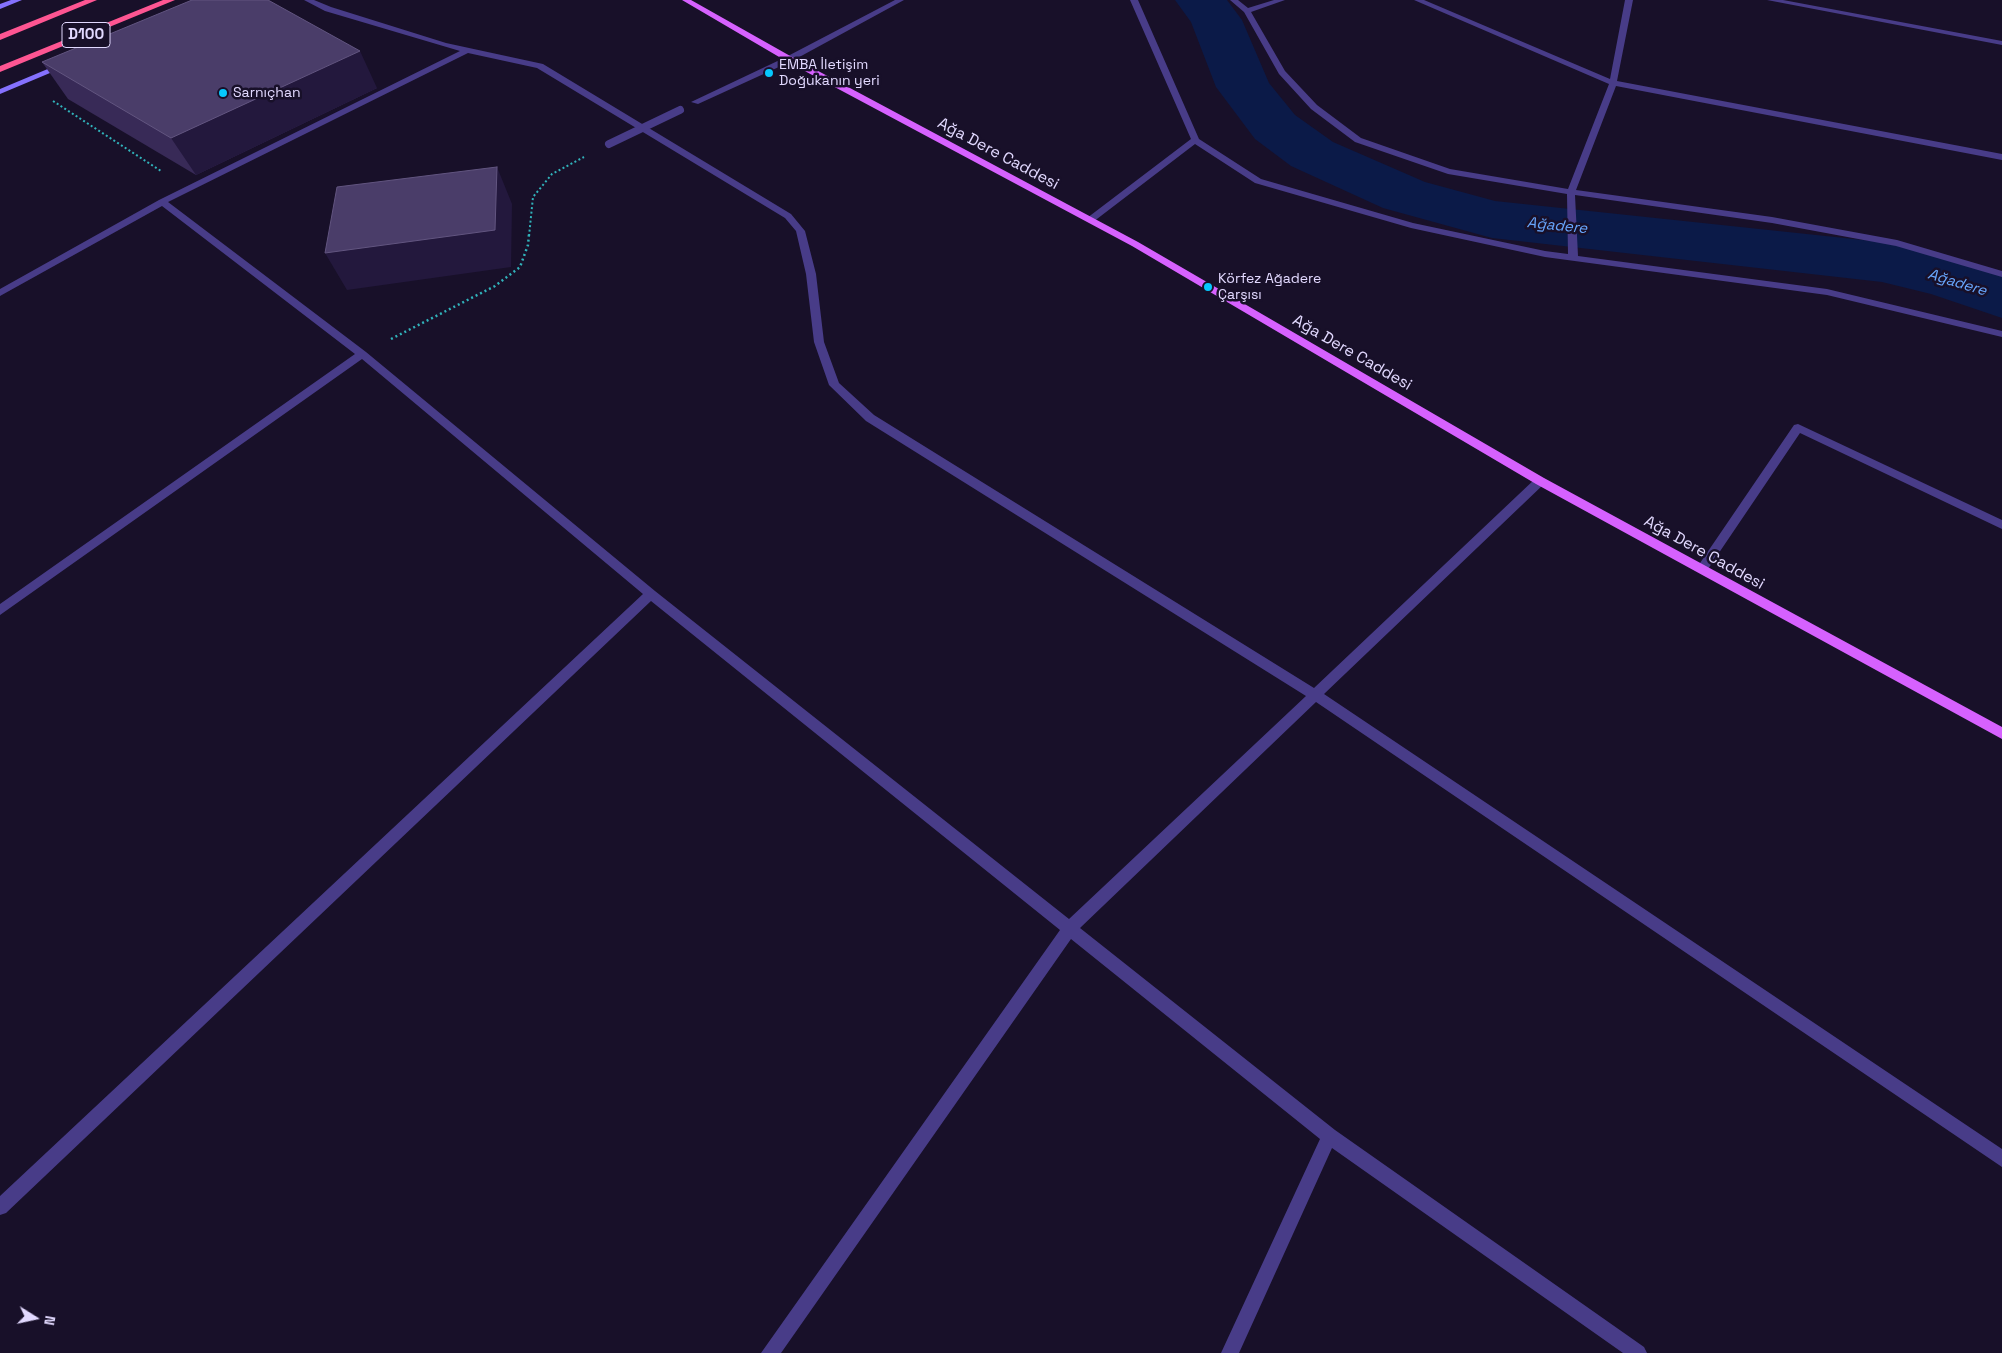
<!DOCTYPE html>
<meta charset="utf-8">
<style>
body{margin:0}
#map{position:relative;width:2002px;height:1353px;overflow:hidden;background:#181029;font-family:"Space Grotesk",sans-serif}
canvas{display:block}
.north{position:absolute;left:10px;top:1293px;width:50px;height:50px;-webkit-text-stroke:4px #181029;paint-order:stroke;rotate:100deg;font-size:14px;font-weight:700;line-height:20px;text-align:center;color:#e2d9ff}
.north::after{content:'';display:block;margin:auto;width:18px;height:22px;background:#e2d9ff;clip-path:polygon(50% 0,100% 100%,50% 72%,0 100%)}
</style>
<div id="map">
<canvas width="2002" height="1353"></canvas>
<div class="north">N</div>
</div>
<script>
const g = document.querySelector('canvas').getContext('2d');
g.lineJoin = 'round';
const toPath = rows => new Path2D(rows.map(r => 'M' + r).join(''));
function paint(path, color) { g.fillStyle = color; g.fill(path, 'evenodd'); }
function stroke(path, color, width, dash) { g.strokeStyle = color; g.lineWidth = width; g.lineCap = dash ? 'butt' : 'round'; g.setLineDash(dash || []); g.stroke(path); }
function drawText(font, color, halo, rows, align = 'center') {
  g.font = font + ' "Space Grotesk",sans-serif'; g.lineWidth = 5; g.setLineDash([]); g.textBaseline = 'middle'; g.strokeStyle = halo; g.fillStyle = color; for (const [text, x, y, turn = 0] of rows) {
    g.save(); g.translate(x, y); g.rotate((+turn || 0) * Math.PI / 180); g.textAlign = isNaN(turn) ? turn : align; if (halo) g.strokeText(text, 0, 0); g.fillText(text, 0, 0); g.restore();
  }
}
const river = toPath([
 [1175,0,1227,0,1242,20,1269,83,1295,115,1333,142,1425,182,1495,201,1882,242,1952,259,2002,274,2002,318,1931,294,1882,282,1492,238,1383,208,1291,166,1255,139,1216,87,1191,22,1175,0]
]);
const pathFar1 = toPath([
 [53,101,161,171],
 [529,236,533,197,552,174,584,157]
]);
const path = toPath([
 [391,339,495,286,520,267,528,245,529,234]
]);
const street = toPath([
 [304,0,314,0,331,7,446,43,543,64,791,214,805,231,816,274,824,342,839,383,874,415,1314,688,1536,478,1544,478,1545,481,1544,484,1324,694,2002,1149,2002,1167,1316,702,1080,928,1335,1130,1644,1347,1647,1353,1623,1353,1332,1148,1239,1353,1221,1353,1320,1139,1071,939,781,1353,761,1353,1060,930,651,601,6,1213,0,1215,0,1196,643,594,362,359,0,615,0,604,355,354,162,206,0,296,0,289,159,200,460,51,325,11,304,0],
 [468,53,537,68,785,218,796,231,806,274,814,342,829,385,866,421,1306,696,1069,919,655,591,366,352,168,202,468,53],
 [895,0,904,0,792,61,698,104,691,102,786,57,895,0],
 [1130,0,1138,0,1199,139,1261,179,1413,223,1545,251,1568,254,1567,194,1448,174,1355,142,1311,109,1279,74,1244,12,1230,0,1238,0,1248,8,1274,0,1285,0,1251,12,1285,71,1317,105,1361,138,1450,169,1568,189,1609,84,1414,0,1424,0,1610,79,1625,0,1633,0,1617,81,2002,154,2002,160,1616,86,1576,190,1772,217,1897,240,2002,271,2002,277,1896,246,1772,223,1575,195,1578,256,1827,289,2002,331,2002,337,1827,295,1545,257,1411,228,1255,183,1195,144,1093,222,1087,222,1087,218,1191,139,1130,0],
 [1767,0,1783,0,2002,41,2002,45,1767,0],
 [1798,424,2002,520,2002,529,1800,433,1706,572,1698,572,1696,569,1698,566,1794,425,1798,424]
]);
const secondary = toPath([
 [11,0,22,0,0,9,0,4,11,0],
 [62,63,69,65,0,94,0,89,62,63]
]);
const primary = toPath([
 [682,0,691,0,792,57,1138,242,1544,478,2002,727,2002,739,1536,484,1132,246,786,61,682,0]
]);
const highway = toPath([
 [85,0,97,0,0,40,0,34,85,0],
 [163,0,175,0,0,72,0,66,163,0]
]);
const streetBridge = toPath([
 [609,144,680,110]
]);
const wall = toPath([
 [42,62,377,88,196,175,68,99]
]);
const shadedWall = toPath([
 [360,51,377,88,196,175,171,138],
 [497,167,512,204,511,267,347,290,325,253]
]);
const building = toPath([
 [192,0,268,0,360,51,171,138,42,62,192,0],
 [497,167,495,230,325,253,337,187,497,167]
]);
const markers = [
 [769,73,5,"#06c8fe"],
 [223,93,5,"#06c8fe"],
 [1208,287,5,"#06c8fe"]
];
const farPoinames = [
 ["EMBA İletişim",779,65],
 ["Doğukanın yeri",779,81],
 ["Sarnıçhan",233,93],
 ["Körfez Ağadere",1218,279],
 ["Çarşısı",1218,295]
];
const shields = [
 [86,35,48]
];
const shieldNames = [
 ["D100",86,35]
];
const farWaternames = [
 ["Ağadere",1557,226,6],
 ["Ağadere",1957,283,17]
];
const streetNames = [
 ["Ağa Dere Caddesi",998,154,28],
 ["Ağa Dere Caddesi",1352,353,30],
 ["Ağa Dere Caddesi",1704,553,29]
];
paint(river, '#0b1a48');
stroke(pathFar1, '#31b3bb', 2, [2, 2.5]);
stroke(path, '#31b3bb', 2.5, [2, 3]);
paint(street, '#483c88');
paint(secondary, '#8571fe');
paint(primary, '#d661fe');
paint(highway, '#fe5592');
stroke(streetBridge, '#483c88', 8);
paint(wall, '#382a57');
paint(shadedWall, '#23183d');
paint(building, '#4a3d69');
stroke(building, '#625580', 1);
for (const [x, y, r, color] of markers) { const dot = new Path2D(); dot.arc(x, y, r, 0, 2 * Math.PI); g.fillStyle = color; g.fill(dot); stroke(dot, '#181029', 2); }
drawText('14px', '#e2d9ff', '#181029', farPoinames, 'left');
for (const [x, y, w] of shields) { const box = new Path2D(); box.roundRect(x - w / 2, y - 12.5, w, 25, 4); g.fillStyle = '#181029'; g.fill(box); stroke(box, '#e2d9ff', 1); }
drawText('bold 15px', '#e2d9ff', null, shieldNames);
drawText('italic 15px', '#68a7fe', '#181029', farWaternames);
drawText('16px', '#e2d9ff', '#181029', streetNames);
</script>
